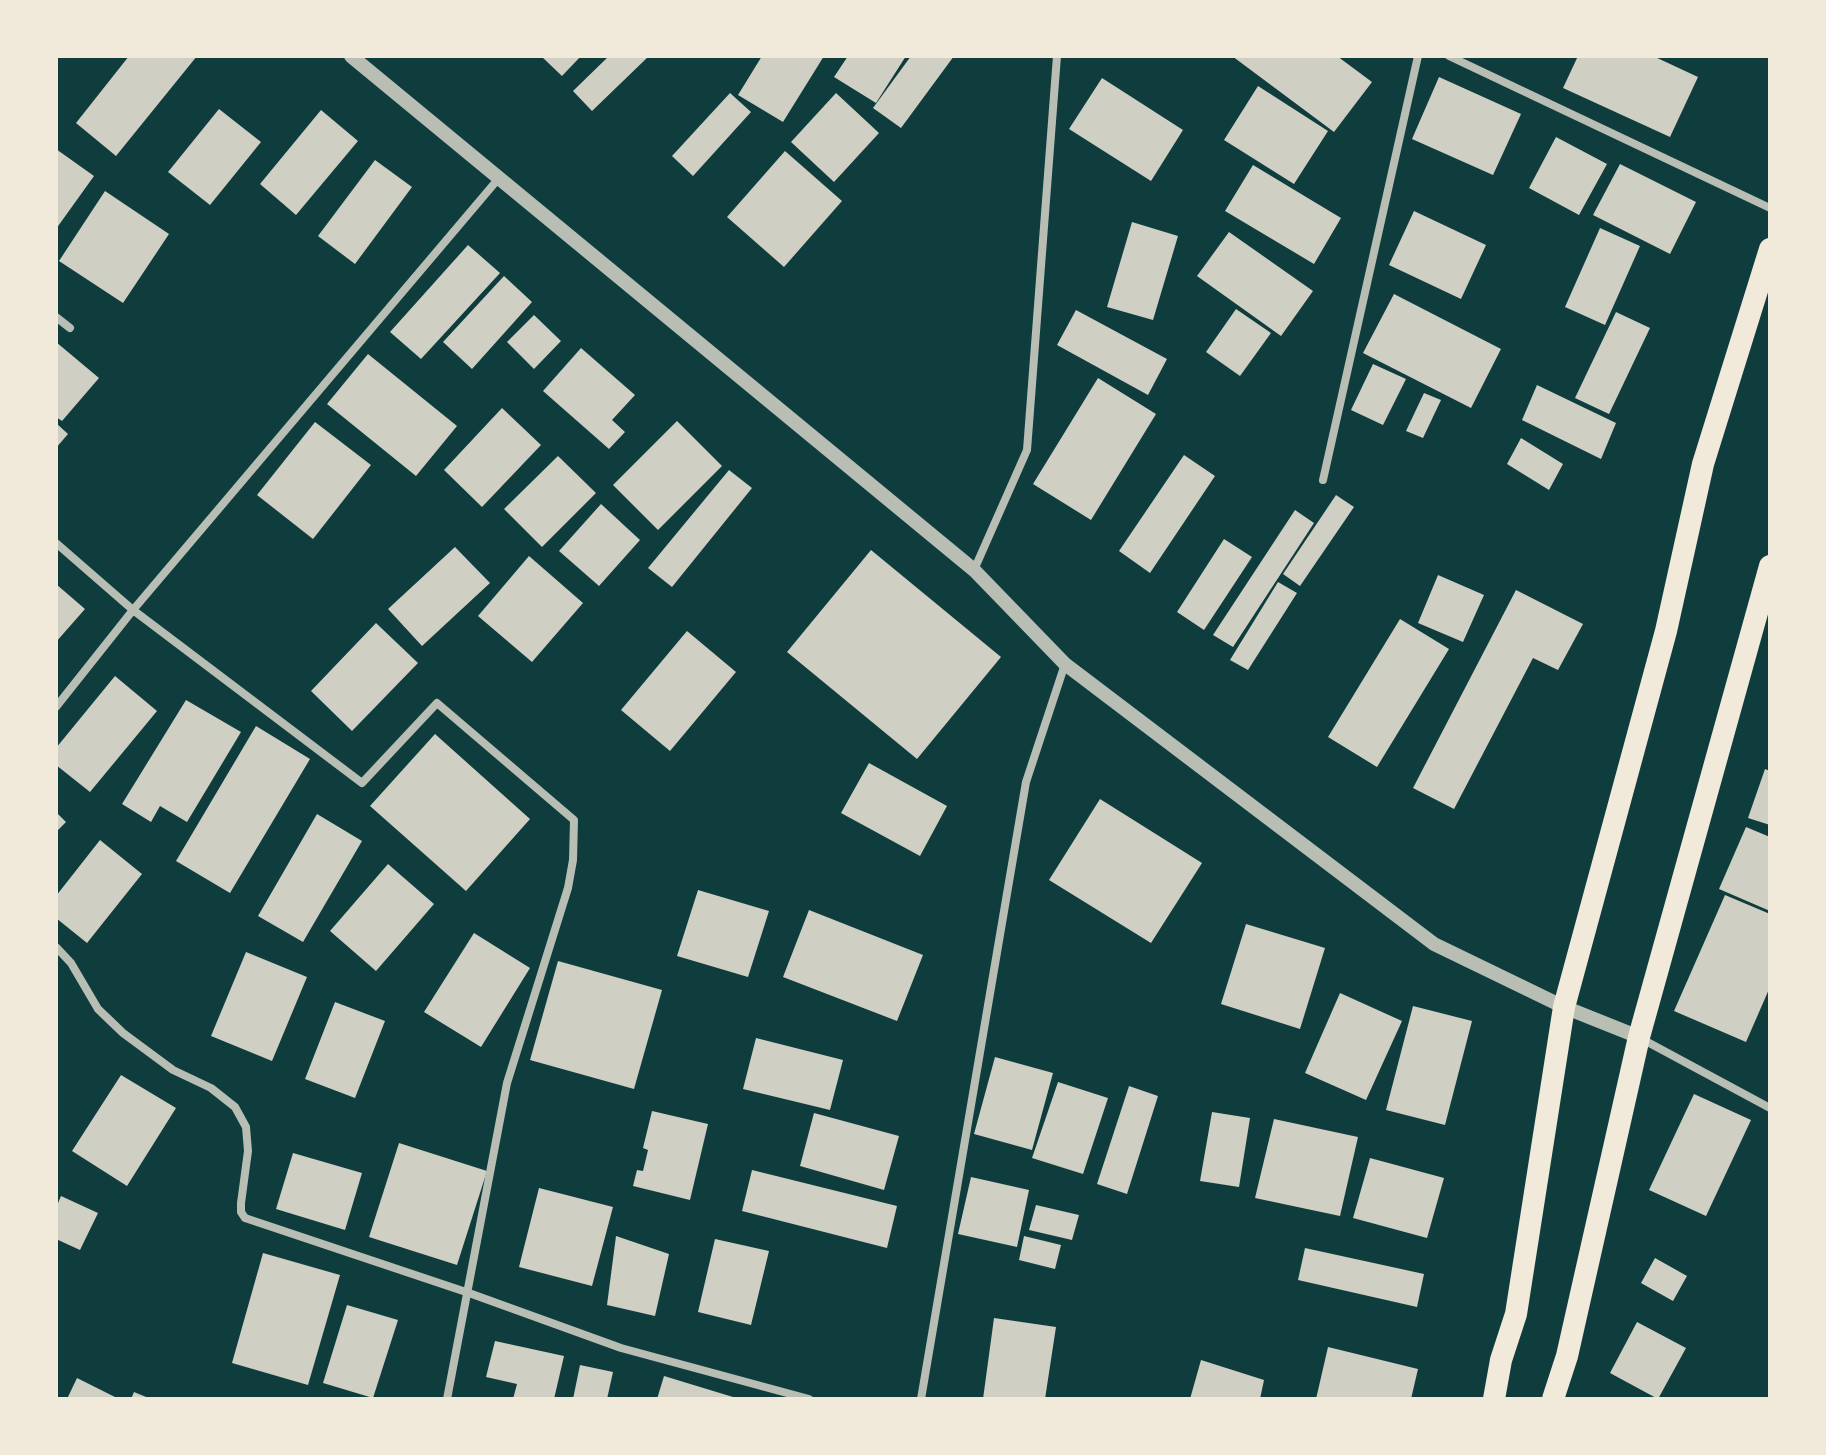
<!DOCTYPE html>
<style>
body{margin:0}
#map{position:relative;width:1826px;height:1455px;overflow:hidden;background:#0f3d3e;font-family:Roboto,sans-serif}
canvas{display:block}
.frame{position:absolute;inset:0;border:58px solid #f1e9da;pointer-events:none}
</style>
<div id="map">
<canvas width="1826" height="1455"></canvas>
<div class="frame"></div>
</div>
<script>
const g = document.querySelector('canvas').getContext('2d');
g.lineJoin = 'round';
function paint(path, color) { g.fillStyle = color; g.fill(path, 'evenodd'); }
const toPath = rows => new Path2D(rows.map(r => 'M' + r).join(''));
function stroke(path, color, width, dash) { g.strokeStyle = color; g.lineWidth = width; g.lineCap = dash ? 'butt' : 'round'; g.setLineDash(dash || []); g.stroke(path); }
const building = toPath([
 [129,56,197,56,116,156,76,123],
 [541,56,581,56,562,76],
 [609,56,649,56,592,111,573,91],
 [762,56,824,56,783,122,738,95],
 [848,56,906,56,876,103,834,77],
 [911,56,954,56,901,128,873,108],
 [1232,56,1337,56,1372,82,1334,132],
 [1578,56,1653,56,1698,77,1670,137,1563,88],
 [1439,77,1521,114,1493,175,1412,139],
 [1102,78,1183,130,1151,181,1069,129],
 [1258,86,1328,131,1294,184,1224,140],
 [730,93,751,112,693,176,672,156],
 [836,93,879,133,834,182,791,142],
 [219,109,261,142,210,205,168,172],
 [321,110,358,141,296,215,260,184],
 [1556,137,1607,164,1579,215,1529,188],
 [56,149,94,176,56,229],
 [785,151,842,201,784,267,727,217],
 [375,160,412,187,355,264,318,236],
 [1620,164,1696,202,1670,254,1593,215],
 [1253,165,1341,218,1314,264,1225,211],
 [105,191,169,234,123,303,59,261],
 [1414,211,1486,245,1461,299,1389,265],
 [1132,222,1178,236,1153,320,1107,307],
 [1600,228,1640,246,1605,325,1565,307],
 [1229,232,1313,291,1281,336,1197,276],
 [468,245,500,273,421,359,390,332],
 [504,276,532,302,472,369,443,342],
 [1394,294,1501,349,1471,408,1363,353],
 [1236,309,1271,333,1240,376,1206,352],
 [1076,310,1167,359,1148,395,1057,345],
 [1616,312,1650,328,1609,414,1575,398],
 [534,315,561,341,534,369,507,342],
 [56,342,99,378,62,421,56,417],
 [581,348,635,395,612,420,625,432,609,449,543,391],
 [368,354,457,426,416,476,327,404],
 [1373,364,1406,379,1383,425,1351,410],
 [1098,378,1156,414,1091,520,1033,484],
 [1537,385,1616,423,1601,459,1522,420],
 [1424,393,1441,400,1423,438,1406,431],
 [502,408,541,445,482,507,444,470],
 [677,421,722,466,658,530,613,485],
 [315,422,371,465,313,539,257,495],
 [56,423,68,434,56,448],
 [1521,438,1563,464,1549,490,1507,464],
 [1184,455,1215,476,1150,573,1119,551],
 [558,456,596,493,542,547,504,509],
 [729,470,752,488,672,587,648,568],
 [1336,495,1354,507,1300,586,1283,574],
 [601,504,640,540,599,586,559,551],
 [1295,510,1314,523,1233,647,1213,635],
 [1224,539,1252,557,1204,630,1177,612],
 [455,547,490,583,422,646,388,609],
 [871,550,1001,657,917,759,787,652],
 [529,556,583,603,532,662,478,616],
 [1438,575,1484,595,1463,642,1418,623],
 [1278,582,1297,593,1248,670,1230,660],
 [56,584,85,609,56,642],
 [1516,590,1583,624,1558,670,1533,658,1454,809,1413,788],
 [1400,619,1449,649,1377,767,1328,737],
 [376,623,418,663,352,731,311,691],
 [687,631,736,672,670,751,621,710],
 [115,676,157,711,90,792,56,765,56,748],
 [186,700,241,732,187,822,160,806,151,822,122,804],
 [256,726,310,759,230,893,176,861],
 [435,734,530,819,466,891,370,806],
 [869,763,947,806,920,856,841,813],
 [1765,769,1770,771,1770,825,1748,818],
 [1100,799,1202,863,1151,943,1049,880],
 [56,812,66,822,56,832],
 [317,814,362,841,303,942,258,916],
 [1746,827,1770,837,1770,911,1719,889],
 [100,840,142,874,87,943,56,918,56,896],
 [388,864,434,904,376,971,330,931],
 [698,890,769,911,748,977,677,956],
 [1725,895,1770,914,1770,987,1746,1042,1674,1011],
 [809,910,923,955,897,1021,783,977],
 [1246,924,1325,948,1300,1029,1221,1004],
 [474,933,530,968,481,1047,424,1012],
 [246,952,307,977,272,1061,211,1036],
 [558,961,662,990,634,1089,530,1060],
 [1340,993,1402,1021,1366,1100,1305,1073],
 [335,1002,385,1021,355,1098,305,1079],
 [1413,1006,1472,1021,1445,1125,1386,1110],
 [756,1038,843,1060,830,1110,743,1089],
 [995,1057,1053,1073,1032,1150,974,1134],
 [121,1075,176,1108,127,1186,72,1151],
 [1058,1082,1108,1098,1083,1174,1032,1158],
 [1129,1086,1158,1096,1127,1194,1097,1184],
 [1694,1094,1751,1120,1706,1216,1649,1190],
 [652,1111,708,1124,690,1200,633,1186,637,1170,643,1171,648,1150,643,1148],
 [1212,1112,1250,1118,1239,1187,1200,1181],
 [814,1113,899,1136,884,1190,800,1166],
 [1274,1119,1358,1137,1340,1216,1255,1198],
 [399,1143,487,1171,457,1265,369,1237],
 [293,1153,362,1173,345,1230,276,1209],
 [1370,1158,1444,1178,1427,1238,1353,1218],
 [752,1170,897,1206,887,1248,742,1211],
 [971,1177,1029,1190,1017,1247,958,1234],
 [539,1188,613,1207,592,1286,519,1267],
 [61,1196,98,1213,80,1250,56,1239,56,1208],
 [1036,1205,1079,1215,1072,1240,1029,1230],
 [616,1236,669,1254,655,1316,607,1305],
 [1024,1236,1061,1245,1055,1269,1019,1260],
 [715,1239,769,1251,751,1325,698,1312],
 [1305,1248,1424,1274,1417,1307,1298,1280],
 [263,1253,340,1275,308,1385,232,1363],
 [1655,1258,1687,1276,1673,1301,1641,1283],
 [347,1305,398,1320,373,1398,323,1383],
 [994,1318,1056,1327,1045,1399,983,1399],
 [1637,1322,1686,1348,1658,1399,1610,1373],
 [495,1341,564,1356,554,1399,513,1399,517,1384,486,1377],
 [1328,1347,1418,1369,1411,1399,1316,1399],
 [1201,1360,1264,1380,1260,1399,1190,1399],
 [580,1365,613,1372,607,1399,573,1399],
 [664,1376,733,1397,733,1399,657,1399],
 [77,1378,119,1399,67,1399],
 [134,1392,151,1399,131,1399]
]);
const minor = toPath([
 [1449,56,1770,208],
 [56,317,70,328],
 [1323,480,1418,56],
 [56,543,133,610,362,783,437,703,574,820,573,860,568,888,507,1083,447,1399],
 [974,570,1027,450,1057,56],
 [56,707,133,610,499,178],
 [56,947,71,963,98,1009,123,1033,173,1070,211,1088,235,1107,246,1127,248,1151,241,1203,241,1212,245,1218,469,1293,621,1348,809,1399],
 [1640,1038,1770,1108],
 [921,1399,1026,782,1065,664]
]);
const tertiary = toPath([
 [351,56,974,570,1065,664,1434,944,1564,1007,1639,1037]
]);
const trunk = toPath([
 [1494,1399,1501,1360,1516,1314,1564,1007,1666,631,1703,464,1770,249],
 [1553,1399,1567,1356,1639,1037,1770,566]
]);
paint(building, '#cfcfc3');
stroke(minor, '#b8beb3', 8);
stroke(tertiary, '#b8beb3', 14);
stroke(trunk, '#f1e9da', 22);
</script>
